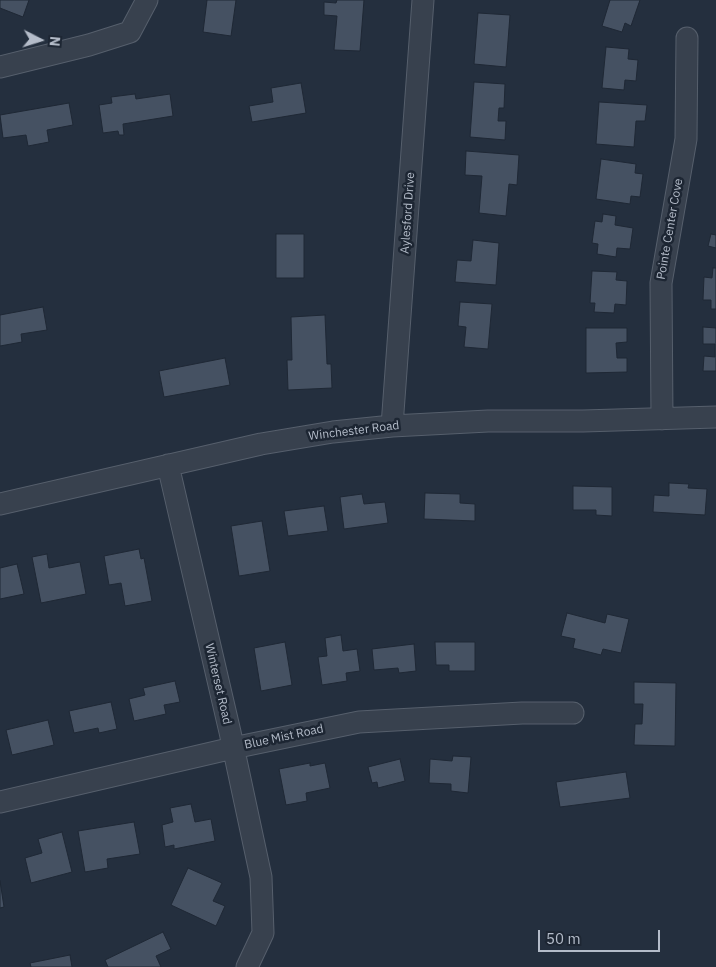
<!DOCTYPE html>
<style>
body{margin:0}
#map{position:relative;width:716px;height:967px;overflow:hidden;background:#242f3e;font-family:"IBM Plex Sans",sans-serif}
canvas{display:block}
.north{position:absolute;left:15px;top:15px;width:50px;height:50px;-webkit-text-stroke:4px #1d2633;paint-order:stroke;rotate:95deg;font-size:14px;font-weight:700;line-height:20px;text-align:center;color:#b4bcc9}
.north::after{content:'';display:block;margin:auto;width:18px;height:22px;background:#b4bcc9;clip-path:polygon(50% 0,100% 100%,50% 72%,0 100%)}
.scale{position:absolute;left:538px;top:930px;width:122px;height:22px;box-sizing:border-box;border:2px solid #b4bcc9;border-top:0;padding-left:6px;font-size:15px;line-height:18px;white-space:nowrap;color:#b4bcc9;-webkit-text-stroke:4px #1d2633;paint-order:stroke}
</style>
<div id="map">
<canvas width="716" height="967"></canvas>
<div class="north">N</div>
<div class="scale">50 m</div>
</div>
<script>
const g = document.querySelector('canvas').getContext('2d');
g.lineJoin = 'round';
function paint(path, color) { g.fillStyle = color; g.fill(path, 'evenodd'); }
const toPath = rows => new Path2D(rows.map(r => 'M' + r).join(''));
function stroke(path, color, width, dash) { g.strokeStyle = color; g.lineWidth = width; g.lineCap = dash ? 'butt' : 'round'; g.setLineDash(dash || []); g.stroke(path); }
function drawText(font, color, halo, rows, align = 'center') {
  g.font = font + ' "IBM Plex Sans",sans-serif'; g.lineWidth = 5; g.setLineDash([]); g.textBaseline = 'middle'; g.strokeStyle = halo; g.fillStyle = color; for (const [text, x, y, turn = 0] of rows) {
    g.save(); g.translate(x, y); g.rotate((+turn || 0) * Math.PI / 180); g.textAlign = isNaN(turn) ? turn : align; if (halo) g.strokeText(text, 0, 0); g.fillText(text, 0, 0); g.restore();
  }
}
const building = toPath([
 [0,0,29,0,23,17,0,8,0,0],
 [207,0,236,0,231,36,203,32,207,0],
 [337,0,364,0,360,51,334,50,337,16,324,15,324,2,336,3,337,0],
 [610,0,640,0,631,26,625,23,622,32,602,26,610,0],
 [478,13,510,15,506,67,474,64,478,13],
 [606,47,629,49,628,59,638,60,636,81,625,80,624,90,602,88,606,47],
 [474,82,505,84,504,108,499,108,498,121,506,121,505,140,470,137,474,82],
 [301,83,306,113,252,122,249,106,273,102,271,88,301,83],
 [135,94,136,99,170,94,173,116,123,124,124,135,119,135,118,131,103,133,99,105,112,103,111,97,135,94],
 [599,102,647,105,645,121,636,121,634,147,596,144,599,102],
 [69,103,73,125,47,130,49,142,28,146,26,135,3,138,0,115,69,103],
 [466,151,519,155,517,185,509,184,506,216,479,213,482,176,465,175,466,151],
 [601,159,636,164,635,173,643,174,640,197,631,196,630,204,596,199,601,159],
 [603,214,616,216,615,225,633,228,630,249,617,248,616,257,597,254,598,244,592,243,595,221,602,222,603,214],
 [276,234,304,234,304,278,276,278,276,234],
 [711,234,716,235,716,248,708,246,711,234],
 [473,240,499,243,496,285,455,282,457,260,471,261,473,240],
 [713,268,716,268,716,309,711,309,711,300,703,300,704,277,712,278,713,268],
 [592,271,617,272,616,280,627,281,626,305,615,304,614,313,594,312,595,303,590,303,592,271],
 [460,302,492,304,488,349,464,347,466,327,458,326,460,302],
 [43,307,47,330,21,334,22,342,0,346,0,315,43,307],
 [325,315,327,364,331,364,332,388,288,390,287,360,292,360,291,317,325,315],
 [703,327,716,328,716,371,703,371,704,356,715,357,715,344,703,344,703,327],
 [586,328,627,328,627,342,616,343,617,358,627,358,627,372,586,373,586,328],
 [225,358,230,385,164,397,159,371,225,358],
 [669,483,689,484,688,488,707,489,705,515,653,512,654,495,669,496,669,483],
 [573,486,612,487,612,516,596,515,596,510,573,510,573,486],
 [425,493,460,494,460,503,475,504,475,521,424,519,425,493],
 [362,494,364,504,385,502,388,523,344,529,340,497,362,494],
 [324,506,328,531,288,536,284,511,324,506],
 [262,521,270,571,239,576,231,526,262,521],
 [139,549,141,559,144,558,152,601,125,606,121,583,109,585,104,556,139,549],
 [47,554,49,568,80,562,86,594,41,603,32,557,47,554],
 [17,564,24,594,0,599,0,568,17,564],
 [567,613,605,623,607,614,629,619,621,653,603,649,601,655,573,648,575,639,561,636,567,613],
 [341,635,343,651,357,649,360,671,346,673,347,681,322,685,318,657,327,656,325,638,341,635],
 [285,642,292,685,261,691,254,648,285,642],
 [435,642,475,642,475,671,449,671,449,665,436,665,435,642],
 [414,644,416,671,399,673,398,668,374,670,372,649,414,644],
 [175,681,180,702,164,705,166,714,134,721,129,699,145,695,143,688,175,681],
 [634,682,676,683,675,746,634,745,635,724,642,724,643,704,634,704,634,682],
 [111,702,117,729,99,733,98,728,74,733,69,711,111,702],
 [48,720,54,745,12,755,6,730,48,720],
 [453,756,471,757,468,793,451,791,451,784,429,783,430,759,452,761,453,756],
 [400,759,405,781,378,788,377,782,372,783,368,767,400,759],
 [310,763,310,766,325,763,330,788,306,793,307,801,286,805,279,769,310,763],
 [626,772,630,798,560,807,556,782,626,772],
 [191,804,195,822,211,819,215,841,174,849,174,845,165,847,162,825,173,822,170,808,191,804],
 [134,822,140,854,107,859,108,868,85,872,78,831,134,822],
 [62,832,72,872,31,883,25,858,42,853,38,839,62,832],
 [188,868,222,883,213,901,225,906,216,926,171,905,188,868],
 [0,881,4,907,0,908,0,881],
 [163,932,171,949,156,956,161,967,108,967,105,960,163,932],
 [70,955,72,967,31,967,30,963,70,955]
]);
const minor = toPath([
 [0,67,89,45,130,32,147,0],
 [662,419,661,283,686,139,687,38],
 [392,426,423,0],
 [168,465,230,732,261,877,263,933,247,967],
 [0,504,261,444,333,432,392,426,488,421,583,421,716,417],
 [0,802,233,748,359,722,522,713,573,713]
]);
const streetNames = [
 ["Aylesford Drive",408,213,-86],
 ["Pointe Center Cove",670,229,-80],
 ["Winchester Road",354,431,-7],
 ["Winterset Road",218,684,77],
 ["Blue Mist Road",284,737,-12]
];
paint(building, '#455162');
stroke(building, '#1f2835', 1);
stroke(minor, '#565f6c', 23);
stroke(minor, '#38414e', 21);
drawText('12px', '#b4bcc9', '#1d2633', streetNames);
</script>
